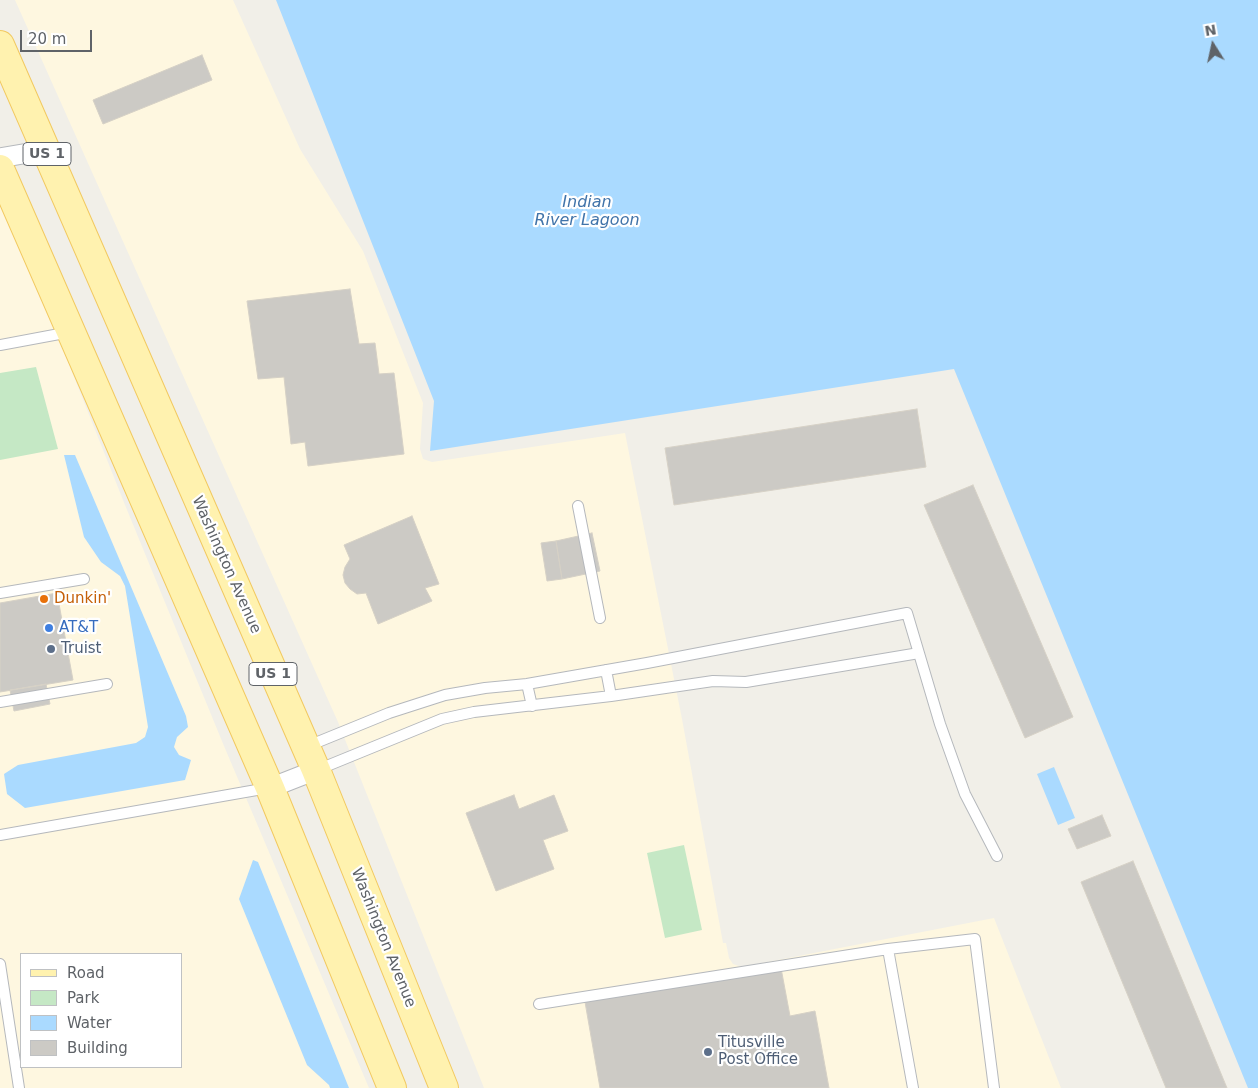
<!DOCTYPE html>
<style>
body{margin:0}
#map{position:relative;width:1258px;height:1088px;overflow:hidden;background:#f1efe8;font-family:"DejaVu Sans",sans-serif}
canvas{display:block}
.legend{position:absolute;left:20px;top:953px;width:162px;height:115px;box-sizing:border-box;background:#fff;border:1px solid #bfc1c3;margin:0;padding:6px 9px;list-style:none;font-size:15px;color:#5f6368}
.legend li{display:flex;align-items:center;gap:10px;height:25px}
.legend b{width:25px;border:1px solid #bfc1c3}
.north{position:absolute;left:1188px;top:20px;width:50px;height:50px;-webkit-text-stroke:4px #fff;paint-order:stroke;rotate:350deg;font-size:14px;font-weight:700;line-height:20px;text-align:center;color:#5f6368}
.north::after{content:'';display:block;margin:auto;width:18px;height:22px;background:#5f6368;clip-path:polygon(50% 0,100% 100%,50% 72%,0 100%)}
.scale{position:absolute;left:20px;top:30px;width:72px;height:22px;box-sizing:border-box;border:2px solid #5f6368;border-top:0;padding-left:6px;font-size:15px;line-height:18px;white-space:nowrap;color:#5f6368;-webkit-text-stroke:4px #fff;paint-order:stroke}
</style>
<div id="map">
<canvas width="1258" height="1088"></canvas>
<ul class="legend">
<li><b style="height:6px;background:#fff2af"></b>Road</li>
<li><b style="height:14px;background:#c5e8c5"></b>Park</li>
<li><b style="height:14px;background:#aadaff"></b>Water</li>
<li><b style="height:14px;background:#cccac5"></b>Building</li>
</ul>
<div class="north">N</div>
<div class="scale">20 m</div>
</div>
<script>
const g = document.querySelector('canvas').getContext('2d');
g.lineJoin = 'round';
function paint(path, color) { g.fillStyle = color; g.fill(path, 'evenodd'); }
const toPath = rows => new Path2D(rows.map(r => 'M' + r).join(''));
function stroke(path, color, width, dash) { g.strokeStyle = color; g.lineWidth = width; g.lineCap = dash ? 'butt' : 'round'; g.setLineDash(dash || []); g.stroke(path); }
function drawText(font, color, halo, rows, align = 'center') {
  g.font = font + ' "DejaVu Sans",sans-serif'; g.lineWidth = 4.5; g.setLineDash([]); g.textBaseline = 'middle'; g.strokeStyle = halo; g.fillStyle = color; for (const [text, x, y, turn = 0] of rows) {
    g.save(); g.translate(x, y); g.rotate((+turn || 0) * Math.PI / 180); g.textAlign = isNaN(turn) ? turn : align; if (halo) g.strokeText(text, 0, 0); g.fillText(text, 0, 0); g.restore();
  }
}
const commercial = toPath([
 [15,0,233,0,300,149,363,251,423,403,420,449,423,459,432,462,625,433,682,719,723,943,726,943,729,958,733,964,742,967,994,918,1061,1088,484,1088,338,722],
 [0,191,125,505,224,746,369,1088,0,1088],
 [21,954,181,954,181,1067,21,1067]
]);
const green = toPath([
 [36,367,58,449,0,460,0,373],
 [684,845,702,930,665,938,647,853]
]);
const water = toPath([
 [276,0,1258,0,1258,1088,1248,1088,954,369,430,451,434,401],
 [64,455,75,455,186,716,188,727,177,737,174,747,179,755,191,760,185,780,25,808,7,794,4,774,18,765,136,743,145,737,148,727,125,586,120,576,101,562,84,537],
 [1054,767,1075,818,1058,825,1037,774],
 [253,860,258,862,349,1088,330,1088,329,1085,307,1065,239,899]
]);
const building = toPath([
 [202,55,212,80,103,124,93,100,202,55],
 [350,289,359,344,375,343,379,374,394,373,404,454,308,466,305,442,291,444,284,377,258,379,247,301,350,289],
 [917,409,926,467,674,505,665,448,917,409],
 [973,485,1073,717,1025,738,924,505,973,485],
 [412,516,439,584,425,588,432,601,378,624,366,593,357,594,350,589,345,583,343,575,345,567,350,559,344,545,412,516],
 [592,533,600,571,562,579,556,541,592,533],
 [556,541,562,579,547,581,541,543,556,541],
 [57,593,73,680,0,692,0,603,57,593],
 [46,684,50,704,14,711,10,690,46,684],
 [514,795,519,809,554,795,568,831,543,840,554,869,496,891,466,813,514,795],
 [1102,815,1111,836,1077,849,1068,829,1102,815],
 [1133,861,1227,1088,1166,1088,1081,882,1133,861],
 [781,968,790,1016,815,1011,829,1088,600,1088,585,1002,781,968]
]);
const service = toPath([
 [0,345,70,332],
 [578,506,600,618],
 [0,593,84,579],
 [606,670,611,696],
 [527,684,532,706],
 [0,702,107,684],
 [308,746,389,713,445,695,485,688,527,684,647,663,907,613,940,724,965,794,997,856],
 [317,770,442,719,474,712,611,696,713,681,746,682,919,653],
 [0,835,268,788],
 [888,949,975,939,994,1088],
 [0,964,19,1088],
 [539,1004,888,949,913,1088]
]);
const minor = toPath([
 [0,158,46,150],
 [270,788,316,770]
]);
const primary = toPath([
 [0,45,316,770,444,1088],
 [0,169,270,788,392,1088]
]);
const markers = [
 [44,599,5,"#e8710a"],
 [49,628,5,"#3f7fe0"],
 [51,649,5,"#5c6f8a"],
 [708,1052,5,"#5c6f8a"]
];
const shields = [
 [47,154,48],
 [273,674,48]
];
const shieldNames = [
 ["US 1",47,154],
 ["US 1",273,674]
];
const streetNames = [
 ["Washington Avenue",226,565,66],
 ["Washington Avenue",383,938,68]
];
const foodNames = [
 ["Dunkin'",54,599]
];
const shopNames = [
 ["AT&T",59,628]
];
const serviceNames = [
 ["Truist",61,649],
 ["Titusville",718,1043],
 ["Post Office",718,1060]
];
const waterNames = [
 ["Indian",587,203],
 ["River Lagoon",587,221]
];
paint(commercial, '#fef7e0');
paint(green, '#c5e8c5');
paint(water, '#aadaff');
paint(building, '#cccac5');
stroke(building, '#d6d1c6', 1);
stroke(service, '#b5b8bc', 12);
stroke(minor, '#b5b8bc', 21);
stroke(primary, '#f2c960', 30);
stroke(service, '#fff', 10);
stroke(minor, '#fff', 19);
stroke(primary, '#fff2af', 28);
for (const [x, y, r, color] of markers) { const dot = new Path2D(); dot.arc(x, y, r, 0, 2 * Math.PI); g.fillStyle = color; g.fill(dot); stroke(dot, '#fff', 2); }
for (const [x, y, w] of shields) { const box = new Path2D(); box.roundRect(x - w / 2, y - 11.5, w, 23, 4); g.fillStyle = '#fff'; g.fill(box); stroke(box, '#5f6368', 1); }
drawText('bold 14px', '#5f6368', null, shieldNames);
drawText('15px', '#5f6368', '#fff', streetNames);
drawText('15px', '#c56008', '#fff', foodNames, 'left');
drawText('15px', '#366cbe', '#fff', shopNames, 'left');
drawText('15px', '#4e5e75', '#fff', serviceNames, 'left');
drawText('italic 16px', '#4174aa', '#fff', waterNames);
</script>
